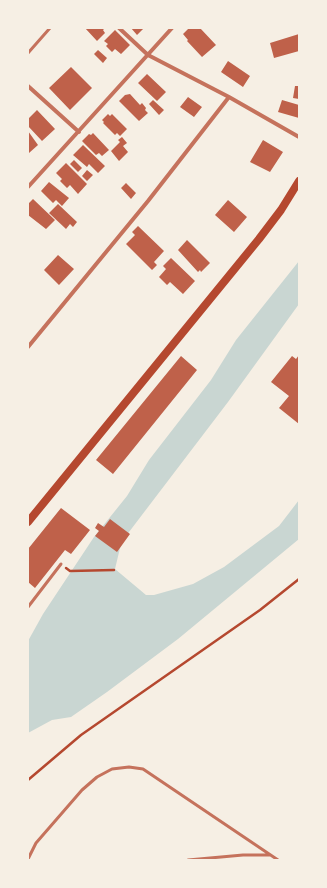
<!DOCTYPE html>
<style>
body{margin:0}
#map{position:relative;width:327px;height:888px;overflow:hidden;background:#f6efe4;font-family:"Open Sans",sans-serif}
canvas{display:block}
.frame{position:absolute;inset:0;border:29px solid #f6efe4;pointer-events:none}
</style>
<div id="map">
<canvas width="327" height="888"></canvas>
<div class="frame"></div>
</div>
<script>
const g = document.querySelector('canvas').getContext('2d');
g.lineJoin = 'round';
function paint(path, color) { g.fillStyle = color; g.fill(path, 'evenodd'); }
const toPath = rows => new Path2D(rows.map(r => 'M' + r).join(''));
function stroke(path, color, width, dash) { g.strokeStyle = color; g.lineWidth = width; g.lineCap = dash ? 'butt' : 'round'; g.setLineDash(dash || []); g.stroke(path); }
const water = toPath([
 [299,261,299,304,228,402,129,532,120,548,115,569,146,595,154,595,193,584,224,567,279,526,299,500,299,539,178,639,107,692,71,717,52,720,28,733,28,641,43,614,94,537,127,496,149,460,211,380,236,340]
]);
const building = toPath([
 [85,28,105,28,103,30,105,33,97,41],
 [131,28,144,28,137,35],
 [189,28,200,28,216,45,202,57,187,41,188,40,183,34],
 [115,30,130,45,121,54,115,49,112,52,106,46,108,44,104,41],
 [299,34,299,51,274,58,270,43],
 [98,50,107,58,103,63,94,54],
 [228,61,250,76,243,87,221,72],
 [71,67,92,88,70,110,49,88],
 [147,74,166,92,157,101,138,83],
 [295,86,299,86,299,99,293,98],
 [130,94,140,105,142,103,146,108,145,110,148,113,139,121,119,101,125,95],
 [188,97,202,107,194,117,180,107],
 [153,100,164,110,159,115,149,104],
 [282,100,299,105,299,118,278,112],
 [37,110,55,129,42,141,28,126,28,119],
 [108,114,110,116,112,114,127,129,120,136,117,133,115,135,103,123,104,122,102,120],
 [28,131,38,145,29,153,28,152],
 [93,133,109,150,102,156,99,153,96,155,82,141,89,134,91,135],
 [122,137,127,143,123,146,128,152,119,161,111,151,120,142,118,140],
 [263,140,283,152,270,172,250,162],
 [83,145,105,166,98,173,89,164,87,167,73,155],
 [74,160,82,168,78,172,70,164],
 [66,163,87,184,78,194,70,185,67,188,60,181,62,179,56,173],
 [87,170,93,175,87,181,82,176],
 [49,182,69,198,62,206,56,200,53,203,41,191],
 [126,183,136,193,131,199,121,188],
 [33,199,55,220,46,229,28,215,28,204],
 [228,200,247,217,234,232,215,215],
 [58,204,77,222,73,227,70,224,66,229,49,213],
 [138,226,164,251,154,262,157,265,152,270,126,244,135,235,132,232],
 [187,240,210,263,201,272,200,270,198,272,178,250],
 [58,255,74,269,59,285,44,270],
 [171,258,195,281,183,294,170,282,167,285,159,277,166,269,163,266],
 [299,355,299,424,279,408,289,396,271,382,292,356,296,359],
 [181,356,197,370,113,474,96,460],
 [61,508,90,530,71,554,65,550,35,588,28,582,28,549],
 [110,519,130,534,117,552,95,536,99,531,95,528,98,523,104,527]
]);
const path = toPath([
 [66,568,70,571,114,570],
 [28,780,81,735,260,610,299,579]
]);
const service = toPath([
 [28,53,50,28],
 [28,607,61,564],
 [28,859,36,843,82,790,97,777,112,769,129,767,143,769,278,860],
 [188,860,243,855,270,855]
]);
const minor = toPath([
 [119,28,148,55,229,97,299,137],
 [28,86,79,132],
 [28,187,172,28],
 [28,347,148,201,229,97]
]);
const secondary = toPath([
 [28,522,259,239,281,210,299,181]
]);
paint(water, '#c9d6d2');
paint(building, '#bf614a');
stroke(path, '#b5482f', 2.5);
stroke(service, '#c5725c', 3);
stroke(minor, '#c5725c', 4);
stroke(secondary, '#b5482f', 8);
</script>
